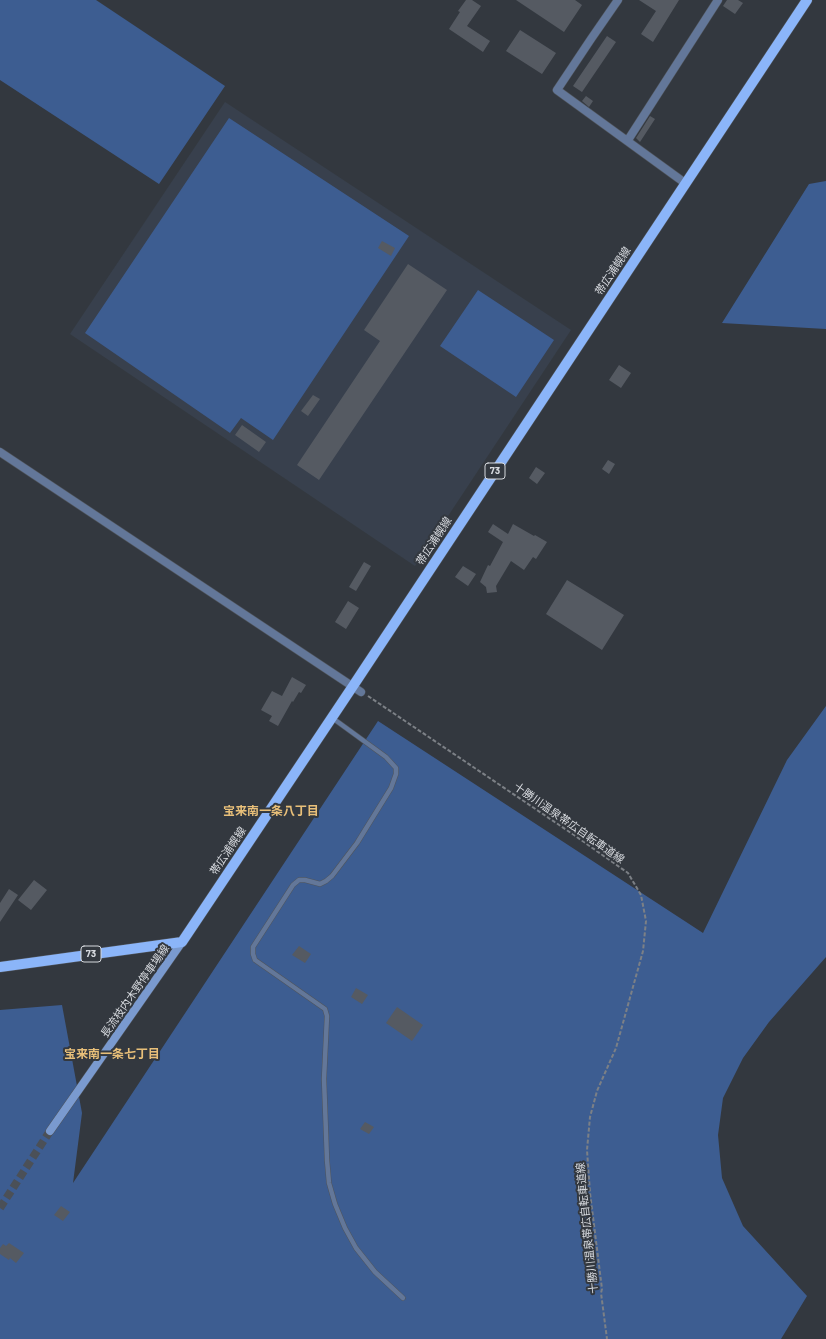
<!DOCTYPE html>
<meta charset="utf-8">
<style>
body{margin:0}
canvas{display:block;background:#33383f}
</style>
<canvas width="826" height="1339"></canvas>
<script>
const g = document.querySelector('canvas').getContext('2d');
g.lineJoin = 'round';
function paint(path, color) { g.fillStyle = color; g.fill(path, 'evenodd'); }
const toPath = rows => new Path2D(rows.map(r => 'M' + r).join(''));
function stroke(path, color, width, dash) { g.strokeStyle = color; g.lineWidth = width; g.lineCap = dash ? 'butt' : 'round'; g.setLineDash(dash || []); g.stroke(path); }
function drawText(font, color, halo, rows, align = 'center') {
  g.font = font + ' Barlow,"Noto Sans JP",sans-serif'; g.lineWidth = 4; g.setLineDash([]); g.textBaseline = 'middle'; g.strokeStyle = halo; g.fillStyle = color; for (const [text, x, y, turn = 0] of rows) {
    g.save(); g.translate(x, y); g.rotate((+turn || 0) * Math.PI / 180); g.textAlign = isNaN(turn) ? turn : align; if (halo) g.strokeText(text, 0, 0); g.fillText(text, 0, 0); g.restore();
  }
}
const built = toPath([
 [225,102,571,330,415,566,70,334]
]);
const green = toPath([
 [0,0,96,0,225,86,159,184,0,80],
 [229,118,409,236,273,440,241,418,230,433,85,333],
 [826,181,826,329,722,323,809,184],
 [478,290,554,340,516,397,440,346],
 [826,706,826,957,769,1022,743,1058,723,1098,718,1135,722,1178,743,1226,807,1296,781,1339,0,1339,0,1010,62,1005,82,1113,73,1183,378,721,703,933,787,760]
]);
const building = toPath([
 [466,0,472,0,481,6,467,26,490,41,483,52,449,29,460,12,458,11],
 [516,0,575,0,582,5,564,32],
 [639,0,679,0,653,42,641,34,656,11],
 [727,0,738,0,743,3,735,14,723,6],
 [520,30,556,53,542,74,506,51],
 [607,36,616,42,582,92,573,86],
 [586,96,593,101,589,107,582,101],
 [650,116,655,119,640,142,636,138],
 [382,241,395,248,391,256,378,248],
 [408,264,447,290,319,480,297,465,380,341,364,330],
 [619,365,631,373,621,388,609,380],
 [313,395,320,399,308,416,301,411],
 [242,425,266,442,259,452,235,435],
 [608,460,615,464,609,474,602,469],
 [536,467,545,473,537,484,529,478],
 [493,524,508,534,513,524,534,536,535,535,547,542,536,559,533,557,524,570,511,561,496,586,497,592,487,593,486,587,480,582,488,565,490,566,503,542,488,532],
 [364,562,371,566,356,591,349,587],
 [463,566,476,574,468,586,455,577],
 [567,580,624,615,602,650,546,614],
 [348,601,359,608,346,629,335,622],
 [292,677,306,685,301,693,299,692,293,702,292,701,278,726,269,721,272,716,261,710,272,691,282,696],
 [34,880,47,890,31,910,18,900],
 [9,889,18,895,0,922,0,903],
 [299,946,311,954,305,963,292,955],
 [356,988,368,995,362,1004,351,997],
 [397,1007,423,1025,412,1041,386,1023],
 [365,1122,374,1127,369,1134,360,1129],
 [61,1206,70,1212,63,1221,54,1215],
 [9,1243,24,1253,16,1263,10,1258,9,1260,0,1254,0,1248,3,1244,6,1246]
]);
const secondaryTunnel = toPath([
 [0,1208,50,1131]
]);
const path = toPath([
 [368,696,574,835,628,873,641,895,646,921,643,951,616,1048,597,1091,590,1117,587,1150,590,1193,602,1289,601,1293,607,1339]
]);
const lane = toPath([
 [331,717,386,757,396,768,396,774,391,788,357,843,332,876,326,881,320,884,305,880,299,880,293,885,253,947,253,954,255,960,325,1009,327,1016,324,1079,327,1160,329,1183,335,1204,345,1228,356,1248,375,1272,403,1298]
]);
const street = toPath([
 [618,0,591,39,557,90,685,183],
 [628,140,718,0],
 [0,452,361,692]
]);
const secondary = toPath([
 [50,1131,182,942]
]);
const primary = toPath([
 [0,967,182,942,353,686,807,0]
]);
const shields = [
 [495,471,20],
 [91,954,20]
];
const shieldNames = [
 ["73",495,471],
 ["73",91,954]
];
const streetNames = [
 ["帯広浦幌線",613,271,-57],
 ["帯広浦幌線",434,541,-57],
 ["十勝川温泉帯広自転車道線",569,823,35],
 ["帯広浦幌線",228,851,-56],
 ["長流枝内木野停車場線",135,991,-55],
 ["十勝川温泉帯広自転車道線",587,1228,-96]
];
const neighbourhoodNames = [
 ["宝来南一条八丁目",271,811],
 ["宝来南一条七丁目",112,1054]
];
paint(built, '#38404d');
paint(green, '#3d5d91');
paint(building, '#555a62');
stroke(secondaryTunnel, '#4b5057', 8, [8, 4]);
stroke(lane, '#50555c', 5.5);
stroke(street, '#50555c', 9);
stroke(secondary, '#50555c', 9);
stroke(primary, '#50555c', 11);
stroke(path, '#7c8086', 2, [4, 2]);
stroke(lane, '#637799', 4.5);
stroke(street, '#637799', 8);
stroke(secondary, '#7a9acf', 8);
stroke(primary, '#8bb5f9', 10);
for (const [x, y, w] of shields) { const box = new Path2D(); box.roundRect(x - w / 2, y - 8, w, 16, 3); g.fillStyle = '#33383f'; g.fill(box); stroke(box, '#d6d9de', 1); }
drawText('bold 10px', '#d6d9de', null, shieldNames);
drawText('11px', '#d6d9de', '#33383f', streetNames);
drawText('bold 12px', '#e8bf79', '#33383f', neighbourhoodNames);
</script>
